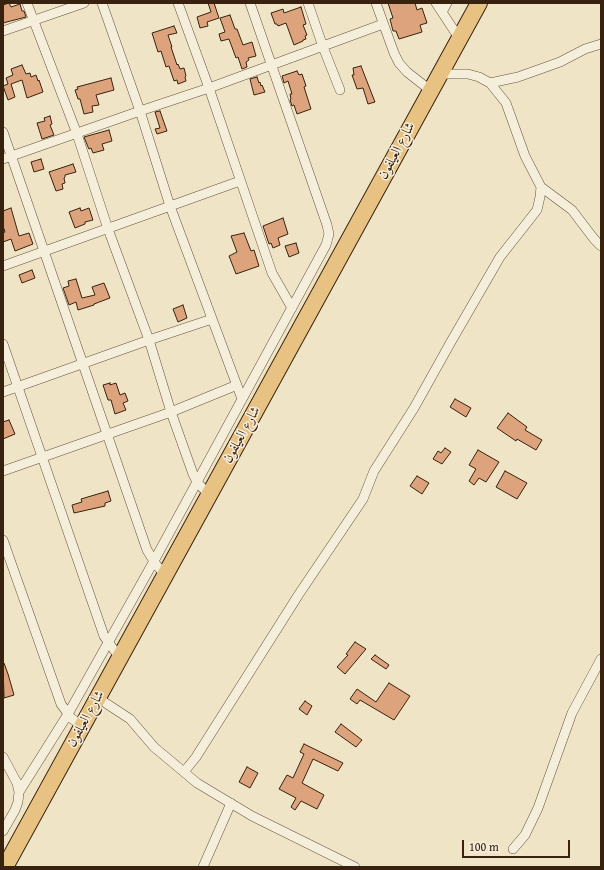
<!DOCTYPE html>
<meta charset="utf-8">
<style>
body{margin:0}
#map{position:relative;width:604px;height:870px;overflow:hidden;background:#efe5c6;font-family:"Gentium Book Plus",serif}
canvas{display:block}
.frame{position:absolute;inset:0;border:4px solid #38210e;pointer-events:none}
.scale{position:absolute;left:462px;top:840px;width:108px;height:18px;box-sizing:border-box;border:2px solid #38210e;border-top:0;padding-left:5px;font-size:12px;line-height:14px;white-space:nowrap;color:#38210e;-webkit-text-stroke:3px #f5eeda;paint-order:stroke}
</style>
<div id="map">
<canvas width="604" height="870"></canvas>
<div class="frame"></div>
<div class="scale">100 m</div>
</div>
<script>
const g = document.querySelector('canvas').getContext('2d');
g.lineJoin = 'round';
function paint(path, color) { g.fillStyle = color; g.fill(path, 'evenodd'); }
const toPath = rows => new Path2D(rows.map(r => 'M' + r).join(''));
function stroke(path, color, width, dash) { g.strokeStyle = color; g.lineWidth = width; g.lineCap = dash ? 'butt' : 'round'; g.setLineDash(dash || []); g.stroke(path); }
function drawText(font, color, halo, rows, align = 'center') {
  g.font = font + ' "Gentium Book Plus",Amiri,serif'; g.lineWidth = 3; g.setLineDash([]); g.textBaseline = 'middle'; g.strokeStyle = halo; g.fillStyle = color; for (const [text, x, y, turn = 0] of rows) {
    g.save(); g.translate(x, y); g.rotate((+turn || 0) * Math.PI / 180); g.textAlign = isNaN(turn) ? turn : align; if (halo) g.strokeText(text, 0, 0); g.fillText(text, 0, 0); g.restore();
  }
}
const building = toPath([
 [9,3,11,7,20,4,22,11,24,11,26,17,3,23,3,5,9,3],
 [208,3,214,3,219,18,207,22,208,26,200,28,197,17,211,12,208,3],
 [388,3,415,3,417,10,422,8,427,23,420,25,422,32,399,39,396,31,393,31,390,19,393,18,388,3],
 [301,7,306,24,303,25,307,35,305,36,306,39,303,40,303,41,294,45,286,23,278,26,277,24,275,24,271,13,283,9,284,13,301,7],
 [230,15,235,29,237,29,243,45,252,42,256,56,248,58,249,60,246,62,247,67,242,69,238,57,236,58,229,39,221,41,219,34,225,32,220,18,230,15],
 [174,26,177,33,168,35,172,47,171,47,177,65,178,64,180,69,184,68,186,76,185,77,186,81,178,84,177,80,174,81,169,66,166,67,161,51,158,52,152,33,174,26],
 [22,65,26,74,30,73,31,77,36,75,38,81,39,80,43,92,27,98,22,80,11,84,15,97,8,100,3,86,8,84,6,78,13,75,11,69,22,65],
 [361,66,375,102,368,104,363,88,357,89,352,75,354,75,353,68,361,66],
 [297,71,299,75,302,74,306,86,304,87,311,109,297,114,294,105,292,106,290,100,291,99,290,94,292,94,288,81,284,83,282,76,297,71],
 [257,77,259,83,260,82,261,86,262,85,265,92,254,95,250,79,257,77],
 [111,78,114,90,96,95,99,105,92,106,93,112,84,114,80,99,78,99,75,90,78,89,77,87,111,78],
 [160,111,167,131,157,134,155,129,160,128,155,112,160,111],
 [50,116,52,124,50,125,54,135,42,139,37,123,45,121,44,118,50,116],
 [109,130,112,141,102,144,104,150,93,153,91,148,89,149,88,147,84,137,109,130],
 [41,159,44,169,34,172,31,162,41,159],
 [73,164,76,172,65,175,65,177,64,178,65,183,62,184,63,189,56,191,49,172,73,164],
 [11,208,19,236,29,233,33,244,15,251,11,239,3,242,3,233,5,232,3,226,3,211,11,208],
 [80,208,81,211,89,208,93,220,85,222,85,224,75,228,69,212,80,208],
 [283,218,288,234,278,238,280,245,273,248,271,243,269,244,263,226,283,218],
 [244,233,251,251,254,250,259,266,236,274,229,256,237,252,231,236,244,233],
 [296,243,299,253,289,257,285,246,296,243],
 [32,270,35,278,22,283,19,275,32,270],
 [76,279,82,298,95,295,92,287,104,283,110,298,94,304,94,305,78,310,76,302,69,305,63,288,69,286,68,281,76,279],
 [183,305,187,318,178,322,173,309,183,305],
 [110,383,110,385,116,383,120,395,125,393,128,401,123,403,126,410,115,414,111,400,108,400,103,385,110,383],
 [455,399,471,408,466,417,450,407,455,399],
 [508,413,527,427,525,430,542,440,536,450,517,439,516,441,497,428,508,413],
 [9,420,15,434,3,439,3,422,9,420],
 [445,448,451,452,442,464,433,459,438,451,441,453,445,448],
 [478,450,499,462,486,482,479,478,474,485,469,481,476,469,469,465,478,450],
 [505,471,527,483,517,499,496,487,505,471],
 [417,476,429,483,422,494,410,486,417,476],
 [108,491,111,501,105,503,105,506,74,513,72,505,82,502,81,499,108,491],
 [355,642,366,649,345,674,337,667,348,655,346,654,355,642],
 [375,655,389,665,386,669,371,659,375,655],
 [3,663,4,663,8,674,14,695,4,698,3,663],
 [389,683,410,696,394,720,360,700,357,704,350,699,357,689,376,702,389,683],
 [305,701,312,706,307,715,299,709,305,701],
 [341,724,362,740,356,747,335,732,341,724],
 [304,744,343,763,338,771,313,759,302,783,324,795,317,809,301,801,295,810,291,807,296,798,279,789,287,775,293,778,304,754,300,752,304,744],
 [247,767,258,773,250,788,239,782,247,767]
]);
const street = toPath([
 [27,3,77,134,108,229,149,340,171,412,193,474,197,482,209,495],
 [102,3,140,111,170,206,242,399],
 [178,3,209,88,272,273,292,308],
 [308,3,323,47,340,90],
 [376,3,394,53,399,63,407,72,430,90],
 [436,3,459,38],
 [442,12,447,3],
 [3,31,84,3],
 [490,83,518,77,560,62,585,49,601,44],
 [3,132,147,550,157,566,165,574],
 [3,159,140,111,209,88,383,24],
 [541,187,572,210,594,239,601,246],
 [3,266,240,181],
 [3,344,104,636,114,650,120,656],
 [3,392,149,340,212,319],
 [3,471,171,412,237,385],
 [3,540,61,704,71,718,82,726],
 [98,698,130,719,154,747,197,783,252,816,355,867],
 [3,757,17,783,19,792,18,802,15,810,3,831],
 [184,772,196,757,299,594,363,499,374,471,414,408,452,340,500,257,537,210,540,197,541,187,525,156,506,103,490,83,479,77,468,74,440,74],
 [19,792,68,714,154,561,326,245,329,234,327,225,250,3],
 [513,849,525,835,538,808,572,713,601,659],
 [203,867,231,803]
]);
const highway = toPath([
 [5,867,479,3]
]);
const streetNames = [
 ["شارع العيلفون",397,151,-62],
 ["شارع العيلفون",242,435,-61],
 ["شارع العيلفون",86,719,-61]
];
paint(building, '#dca37d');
stroke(building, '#38210e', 1);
stroke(street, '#66523c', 10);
stroke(highway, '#38210e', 18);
stroke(street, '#f5eeda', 9);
stroke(highway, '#e8c283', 16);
drawText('14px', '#38210e', '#f5eeda', streetNames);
</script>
